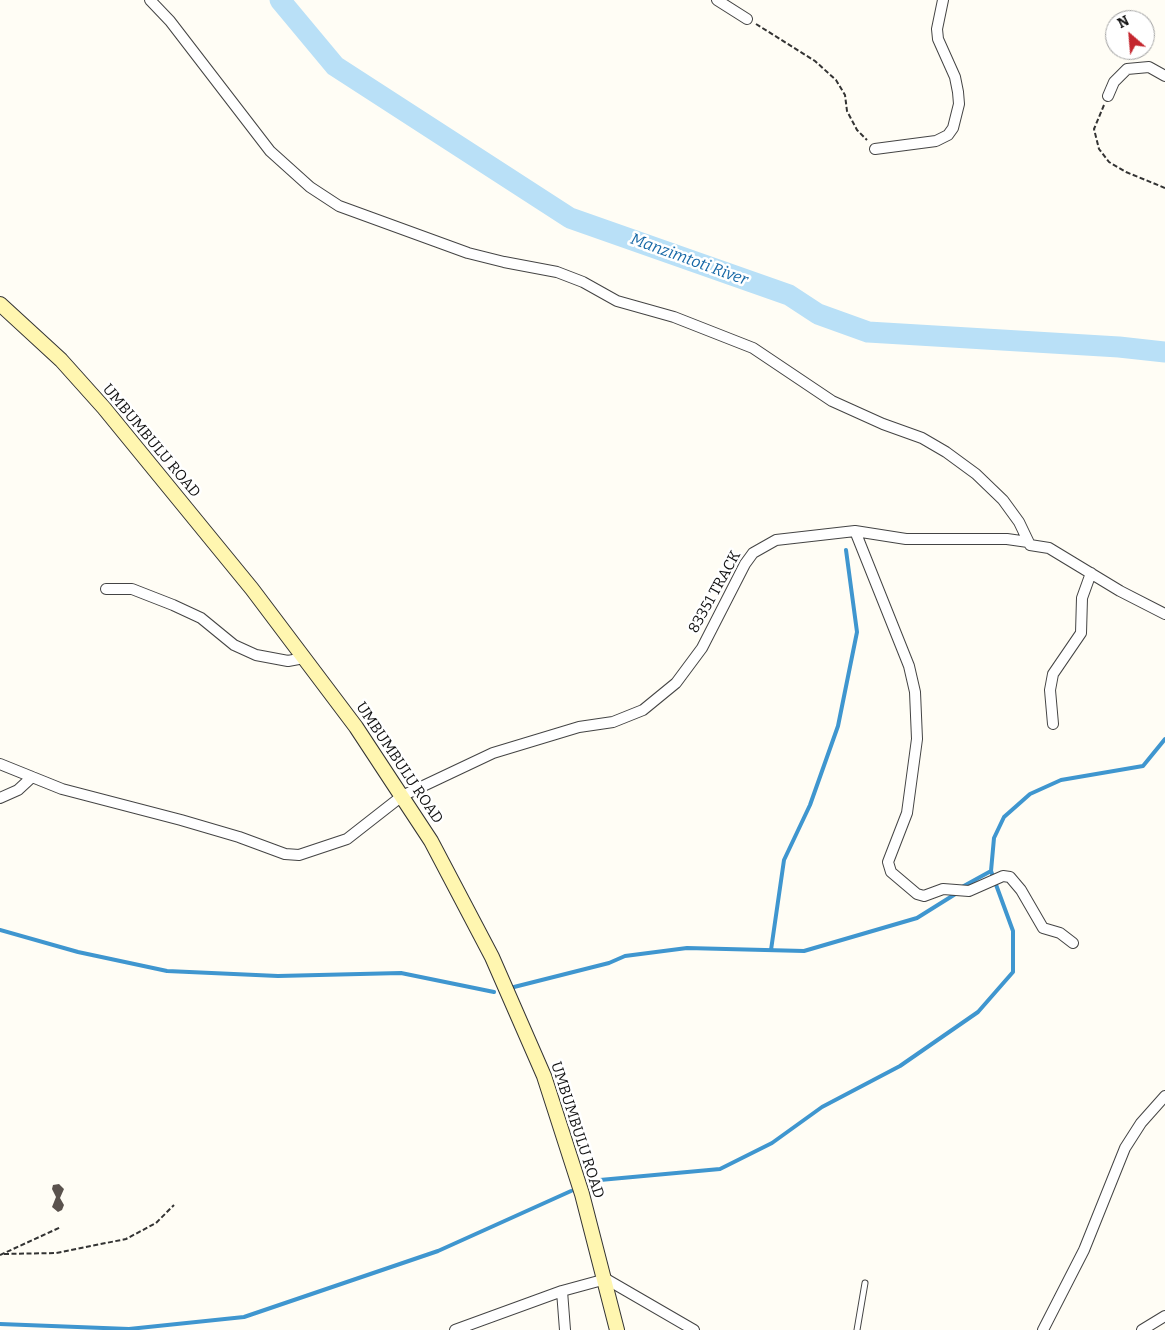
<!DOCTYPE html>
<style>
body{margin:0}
#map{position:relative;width:1165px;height:1330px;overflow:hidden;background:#fffdf5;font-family:Bitter,serif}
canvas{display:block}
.north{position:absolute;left:1105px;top:10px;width:50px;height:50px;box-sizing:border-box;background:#fff;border:1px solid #a0a0a0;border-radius:50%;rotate:333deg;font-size:14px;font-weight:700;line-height:20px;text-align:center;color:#111}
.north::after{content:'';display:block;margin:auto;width:18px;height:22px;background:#c4262e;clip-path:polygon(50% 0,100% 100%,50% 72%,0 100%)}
</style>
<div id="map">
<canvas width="1165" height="1330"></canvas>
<div class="north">N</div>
</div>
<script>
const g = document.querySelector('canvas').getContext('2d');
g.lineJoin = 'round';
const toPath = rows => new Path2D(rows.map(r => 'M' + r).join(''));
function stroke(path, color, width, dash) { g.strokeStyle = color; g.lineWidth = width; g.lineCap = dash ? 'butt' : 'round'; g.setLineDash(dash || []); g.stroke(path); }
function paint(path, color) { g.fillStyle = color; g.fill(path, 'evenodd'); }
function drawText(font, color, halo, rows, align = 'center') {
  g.font = font + ' Bitter,serif'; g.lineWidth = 5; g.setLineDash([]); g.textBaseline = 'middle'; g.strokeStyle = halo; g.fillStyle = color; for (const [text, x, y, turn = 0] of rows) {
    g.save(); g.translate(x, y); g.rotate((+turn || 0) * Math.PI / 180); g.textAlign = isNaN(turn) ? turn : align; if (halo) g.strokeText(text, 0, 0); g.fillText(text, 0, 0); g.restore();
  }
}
const stream = toPath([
 [962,887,991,871,994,838,1004,817,1030,794,1061,780,1143,766,1165,739],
 [0,930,78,952,167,971,278,976,401,973,494,992],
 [771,950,784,860,810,805,838,726,857,632,846,550],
 [514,987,609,963,625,956,687,948,804,951,917,918,957,893],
 [589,1181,720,1169,772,1143,822,1107,900,1066,978,1012,1013,972,1013,931,991,871],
 [0,1324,129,1329,244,1317,438,1251,571,1191]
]);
const river = toPath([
 [280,0,335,66,570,218,789,295,818,314,868,332,1119,347,1165,352]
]);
const building = toPath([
 [59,1184,64,1189,60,1198,64,1205,62,1210,58,1212,52,1207,56,1197,52,1189,53,1185]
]);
const path = toPath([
 [756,24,815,61,836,80,845,95,847,111,857,130,867,140],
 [1104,105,1094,129,1099,149,1109,162,1126,172,1165,188],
 [4,1254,56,1253,126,1239,156,1223,174,1205],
 [0,1255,61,1227]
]);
const service = toPath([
 [857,1330,865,1283]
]);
const minor = toPath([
 [150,0,170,21,270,151,310,187,339,206,468,253,504,262,557,272,583,282,617,301,674,317,753,348,832,401,883,424,922,438,946,452,976,474,1003,500,1019,522,1030,545],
 [717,0,747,19],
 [1108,96,1114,82,1127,69,1149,67,1165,76],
 [875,149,936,141,948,135,953,128,959,104,958,92,955,77,938,39,937,29,943,0],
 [855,531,909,666,915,692,917,739,907,813,888,862,891,872,917,894,924,896,943,889,969,891,1003,876,1010,877,1021,890,1043,928,1060,933,1073,943],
 [106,589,132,589,173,605,201,618,234,645,256,655,288,661,304,658],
 [1053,724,1050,690,1053,674,1081,633,1082,598,1091,573],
 [0,764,62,789,181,820,239,837,285,854,299,855,347,839,402,796,493,753,579,727,613,722,643,710,676,683,702,648,745,564,753,553,776,540,855,531,906,539,1007,539,1028,542,1030,545,1049,548,1120,591,1165,614],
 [0,798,18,790,32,777],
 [455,1330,562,1291],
 [565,1330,562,1291,606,1279,694,1330],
 [1043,1330,1084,1250,1125,1148,1141,1123,1165,1096],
 [1142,1330,1165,1316]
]);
const secondary = toPath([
 [0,304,61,360,104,408,252,589,356,727,431,841,492,957,544,1076,582,1194,617,1330]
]);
const streetNames = [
 ["UMBUMBULU ROAD",151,441,50],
 ["83351 TRACK",715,592,-61],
 ["UMBUMBULU ROAD",399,763,56],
 ["UMBUMBULU ROAD",577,1130,72]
];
const waterNames = [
 ["Manzimtoti River",689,260,20]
];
stroke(stream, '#3f96cf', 4);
stroke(river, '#b9e0f7', 21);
paint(building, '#5a524d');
stroke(service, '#444', 7);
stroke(minor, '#444', 12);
stroke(secondary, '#333', 16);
stroke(path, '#333', 2, [5, 2.5]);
stroke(service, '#fff', 5);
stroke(minor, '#fff', 10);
stroke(secondary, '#fff6b0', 14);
drawText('15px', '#111', '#fff', streetNames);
drawText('italic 16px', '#1768a6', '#fff', waterNames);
</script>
